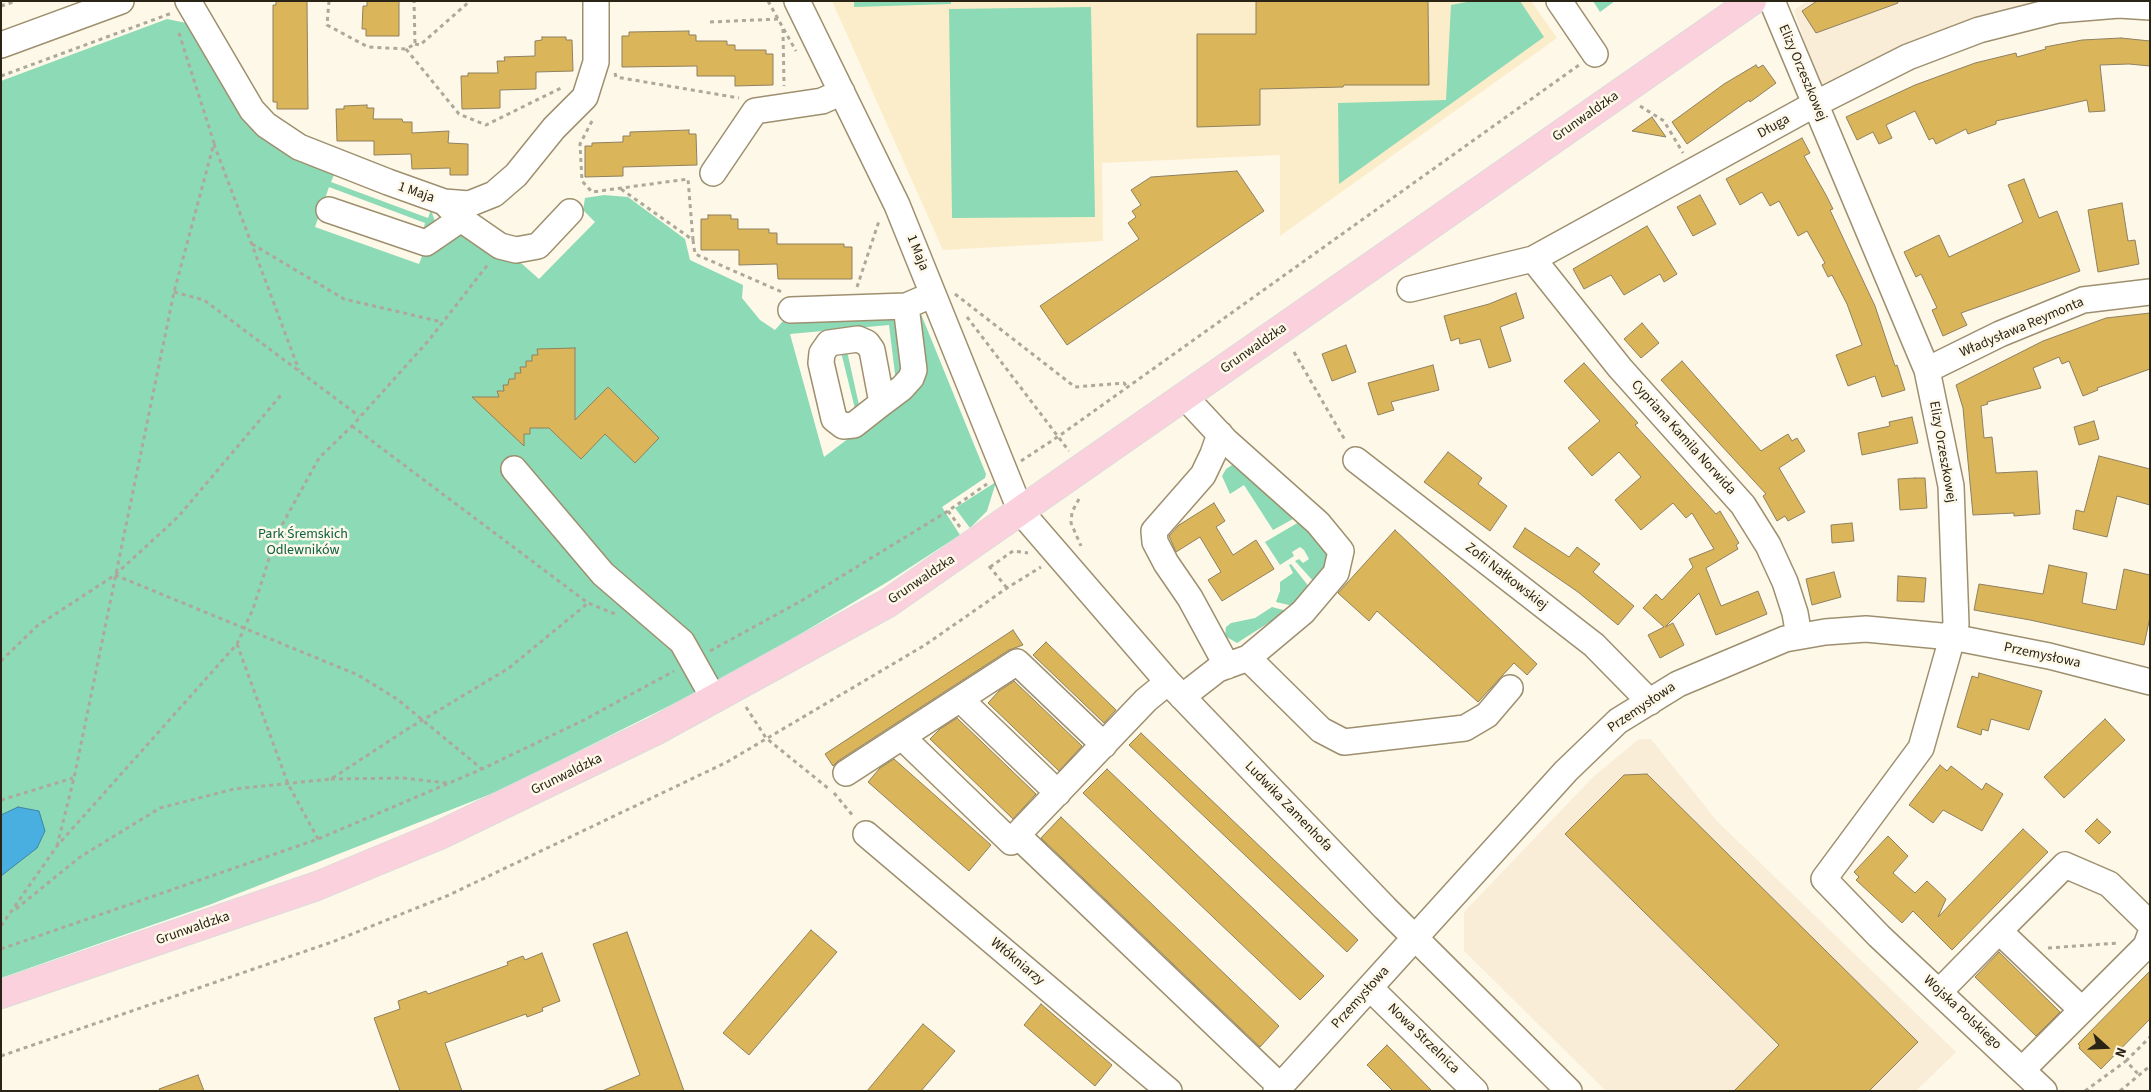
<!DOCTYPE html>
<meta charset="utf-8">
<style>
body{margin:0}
#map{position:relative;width:2151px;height:1092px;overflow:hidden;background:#fef8e9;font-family:"Source Sans 3",sans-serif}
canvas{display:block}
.frame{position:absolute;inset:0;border:2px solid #2a2417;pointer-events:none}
.north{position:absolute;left:2081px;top:1022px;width:50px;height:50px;-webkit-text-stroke:4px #fef8e9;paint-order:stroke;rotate:110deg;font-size:14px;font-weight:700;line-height:20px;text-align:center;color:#2a2417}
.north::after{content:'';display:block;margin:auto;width:18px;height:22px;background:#2a2417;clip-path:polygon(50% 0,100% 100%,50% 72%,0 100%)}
</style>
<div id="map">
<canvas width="2151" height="1092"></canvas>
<div class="frame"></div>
<div class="north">N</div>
</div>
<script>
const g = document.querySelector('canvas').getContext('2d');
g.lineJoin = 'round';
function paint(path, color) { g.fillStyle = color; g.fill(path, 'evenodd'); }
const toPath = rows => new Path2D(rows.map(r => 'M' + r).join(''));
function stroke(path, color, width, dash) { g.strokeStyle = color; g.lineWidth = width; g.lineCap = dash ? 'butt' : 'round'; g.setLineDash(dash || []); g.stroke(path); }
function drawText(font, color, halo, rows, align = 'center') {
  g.font = font + ' "Source Sans 3",sans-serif'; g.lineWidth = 5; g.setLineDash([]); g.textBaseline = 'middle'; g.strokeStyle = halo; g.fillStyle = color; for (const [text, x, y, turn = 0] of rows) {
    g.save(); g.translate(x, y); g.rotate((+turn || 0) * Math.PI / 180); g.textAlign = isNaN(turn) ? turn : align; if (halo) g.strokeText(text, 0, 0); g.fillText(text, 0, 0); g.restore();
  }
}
const commercial = toPath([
 [1807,1,2069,1,1821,92,1794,10],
 [1639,739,1651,739,1717,821,1956,1052,1916,1091,1606,1091,1464,951,1464,912,1593,777]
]);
const built = toPath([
 [832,1,1531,1,1557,38,1280,236,1280,155,1102,163,1103,241,943,250]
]);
const green = toPath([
 [854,1,951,1,951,4,854,7],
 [1472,1,1520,1,1544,37,1339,184,1338,103,1446,100,1451,5],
 [1593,1,1615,1,1600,12],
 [1091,7,1095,217,952,218,949,9],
 [167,19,191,24,238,105,336,170,331,182,428,218,431,210,436,224,422,235,425,223,329,187,315,227,419,264,424,251,460,232,504,258,521,263,539,279,595,222,583,210,585,198,604,195,628,197,685,239,690,260,743,285,742,298,760,320,775,330,782,322,792,317,894,317,899,325,904,365,896,382,889,325,790,334,824,457,924,381,914,325,917,316,921,314,986,474,985,478,942,507,960,535,889,581,737,672,501,790,209,905,1,978,1,81],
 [847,351,859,405,856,413,841,352],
 [1232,465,1240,466,1293,519,1273,530,1244,485,1230,494,1222,476,1226,469],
 [996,482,987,511,970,528,955,508],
 [1299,522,1322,544,1326,554,1326,564,1322,575,1314,582,1295,561,1299,559,1303,563,1309,559,1304,550,1300,547,1292,552,1294,556,1280,565,1265,542],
 [1291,564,1310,588,1293,606,1276,602,1280,591,1280,582,1293,573,1289,565],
 [1272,607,1287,611,1237,643,1225,636,1226,627,1231,623,1255,618]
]);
const water = toPath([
 [18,807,39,811,45,831,37,848,1,876,1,815,18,807]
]);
const building = toPath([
 [276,1,307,1,308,109,277,109,277,102,273,102,273,5,276,5,276,1],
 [367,1,399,1,399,36,366,36,366,29,362,29,363,6,367,6,367,1],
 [1256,1,1428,1,1429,85,1344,85,1343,87,1260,89,1260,125,1197,127,1197,34,1256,34,1256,1],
 [1817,1,1897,1,1898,3,1816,33,1802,11,1817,1],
 [689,31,689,35,696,35,696,41,727,41,727,45,735,45,735,50,766,50,766,54,773,54,773,85,735,86,735,76,697,76,697,66,622,67,622,36,629,36,629,32,689,31],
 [542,37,566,37,566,40,572,40,573,71,536,72,536,89,500,90,500,108,462,109,461,76,468,76,468,73,498,73,497,61,505,61,504,57,535,56,535,41,542,40,542,37],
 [2121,38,2150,41,2150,66,2129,64,2100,65,2105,111,2089,112,2087,100,1996,121,1996,124,1968,134,1966,129,1936,144,1933,138,1929,140,1915,111,1886,125,1892,138,1879,144,1873,132,1857,140,1846,117,1915,85,1975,63,2016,53,2017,57,2046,49,2045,47,2082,40,2121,38],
 [1756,65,1758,68,1763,65,1776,83,1750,102,1749,100,1687,144,1672,122,1724,84,1756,65],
 [367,105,367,108,374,108,373,119,402,119,403,122,412,122,412,133,449,131,448,143,468,144,468,175,450,175,450,168,412,169,411,154,374,155,374,141,337,141,336,109,344,109,344,106,367,105],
 [1652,117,1666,137,1632,131,1652,117],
 [689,130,689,134,696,134,697,165,623,167,623,176,585,177,585,146,592,146,592,143,623,142,623,136,630,136,630,132,689,130],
 [1802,138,1810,153,1804,156,1826,195,1833,209,1830,210,1875,306,1895,366,1897,365,1905,390,1882,397,1875,376,1848,386,1836,355,1862,345,1847,304,1832,275,1828,277,1822,265,1825,263,1807,231,1798,236,1779,201,1770,206,1762,192,1740,205,1726,179,1802,138],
 [1237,171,1264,211,1067,345,1040,306,1139,239,1128,223,1136,217,1132,211,1141,205,1131,190,1151,177,1237,171],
 [2024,179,2039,218,2057,211,2080,271,1961,313,1967,325,1943,336,1932,310,1937,308,1921,274,1916,277,1904,252,1939,235,1949,257,2023,222,2008,185,2024,179],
 [1700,195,1716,224,1693,236,1677,207,1700,195],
 [2122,203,2128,241,2135,240,2139,264,2098,272,2088,210,2122,203],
 [708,215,731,215,731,219,738,219,738,229,769,229,769,233,777,233,777,244,844,244,844,247,852,247,852,279,778,279,777,264,739,265,739,250,701,250,701,219,708,219,708,215],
 [1647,226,1677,274,1664,282,1660,274,1624,295,1611,275,1584,289,1573,269,1647,226],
 [1516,293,1524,318,1500,327,1511,361,1489,368,1480,339,1460,344,1459,338,1451,341,1444,316,1489,304,1516,293],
 [2150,313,2150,369,2097,388,2098,390,2083,396,2069,361,2062,364,2059,357,2033,368,2041,388,1987,402,1988,404,1981,406,1984,438,1992,437,1996,473,2037,471,2040,514,2014,516,2014,513,1973,515,1963,408,1956,385,2043,341,2106,318,2150,313],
 [1642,323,1659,343,1641,358,1624,339,1642,323],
 [1346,345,1356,372,1332,381,1322,354,1346,345],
 [575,348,575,420,608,387,659,438,635,463,605,434,581,459,549,428,530,428,530,434,524,434,524,446,472,397,499,397,497,391,504,391,503,385,508,385,509,379,515,379,515,373,521,373,520,367,526,367,526,361,532,361,532,355,538,355,537,349,575,348],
 [1682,361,1761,451,1788,434,1792,441,1797,438,1805,451,1779,468,1805,512,1788,521,1785,516,1777,521,1763,496,1766,494,1661,380,1682,361],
 [1584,363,1638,423,1635,425,1716,514,1720,511,1739,543,1736,545,1738,549,1706,568,1721,606,1758,591,1767,614,1716,635,1699,593,1665,627,1673,623,1684,645,1660,658,1648,635,1664,627,1643,608,1656,594,1662,600,1693,567,1689,559,1714,549,1692,513,1686,518,1673,503,1641,530,1615,500,1641,477,1619,452,1592,476,1568,448,1600,421,1564,381,1584,363],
 [1433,365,1439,390,1391,402,1394,410,1378,415,1368,383,1433,365],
 [1912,417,1918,443,1862,455,1858,433,1890,426,1889,422,1912,417],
 [2094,421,2099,439,2079,445,2074,427,2094,421],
 [1448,452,1482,478,1478,484,1507,506,1490,531,1424,482,1448,452],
 [2099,456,2150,469,2150,505,2117,496,2107,537,2073,529,2076,510,2084,512,2099,456],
 [1915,478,1925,478,1927,508,1900,510,1898,479,1915,478],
 [1214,503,1225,521,1216,527,1233,555,1256,540,1274,569,1222,601,1208,580,1221,572,1200,537,1176,552,1169,536,1179,525,1214,503],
 [1852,523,1854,541,1832,543,1831,525,1852,523],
 [1525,528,1569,557,1577,547,1600,564,1593,572,1634,606,1618,625,1578,592,1513,547,1525,528],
 [1395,530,1537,664,1527,675,1514,663,1478,702,1377,611,1369,621,1338,593,1395,530],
 [2049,565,2087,573,2082,603,2116,610,2124,569,2150,575,2150,617,2144,645,2030,620,1974,610,1979,584,2043,594,2049,565],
 [1834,572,1841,597,1812,605,1806,579,1834,572],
 [1898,576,1926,578,1924,602,1897,601,1898,576],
 [1013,630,1023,645,1009,650,838,761,833,766,825,754,1013,630],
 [1046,642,1116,710,1104,723,1033,655,1046,642],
 [1979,673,2042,691,2029,730,1991,719,1988,731,1982,729,1981,735,1957,727,1972,676,1978,678,1979,673],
 [1014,681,1082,746,1059,771,988,703,999,691,1014,681],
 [957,718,1036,794,1013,819,930,739,940,729,957,718],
 [2105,719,2125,740,2064,798,2044,777,2105,719],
 [1141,733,1358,940,1347,952,1129,745,1141,733],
 [894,759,991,845,969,871,868,782,880,768,894,759],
 [1940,765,1947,771,1951,766,1982,790,1986,783,2003,794,1982,831,1943,810,1933,823,1909,805,1940,765],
 [1107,769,1324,976,1300,1000,1083,793,1107,769],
 [1647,774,1918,1042,1869,1091,1734,1091,1779,1045,1565,834,1624,775,1647,774],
 [1061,817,1279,1026,1260,1047,1041,838,1061,817],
 [2097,819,2111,832,2099,844,2085,831,2097,819],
 [2023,829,2048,852,1952,950,1913,911,1902,923,1856,880,1859,877,1854,872,1888,836,1908,856,1893,873,1915,893,1927,881,1946,899,1938,917,2023,829],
 [811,930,837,952,749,1055,723,1033,811,930],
 [627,932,673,1060,684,1091,602,1091,640,1075,593,944,627,932],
 [1999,952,2060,1012,2036,1036,1975,977,1999,952],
 [542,953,560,1001,542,1008,543,1011,527,1017,526,1014,445,1043,462,1091,400,1091,374,1018,400,1009,398,1001,426,991,428,994,508,965,507,962,523,956,525,960,542,953],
 [2150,971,2150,1019,2101,1069,2079,1048,2080,1046,2078,1044,2150,971],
 [1041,1004,1112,1065,1095,1086,1024,1025,1041,1004],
 [923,1024,955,1051,921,1091,867,1091,923,1024],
 [1387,1045,1432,1091,1393,1091,1367,1065,1387,1045],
 [198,1075,204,1091,160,1091,159,1089,198,1075]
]);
const path = toPath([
 [329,1,327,25,368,47,406,49,415,44,414,1],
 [768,1,796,51],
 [1,6,16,1],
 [710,22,779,19],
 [783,29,784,86],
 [415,44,420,45,470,1],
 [406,49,459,114,486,125,561,88],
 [615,73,616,77,739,98],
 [1,76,172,13],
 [1640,106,1664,121,1683,153],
 [592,121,580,144,582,181,592,192,688,179,693,240,621,189],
 [214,144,299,370],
 [693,240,695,254,782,292],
 [252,244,344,299,442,322],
 [857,287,879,221],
 [174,292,204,300,359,416],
 [955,294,1075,387,1124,383,1127,387],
 [967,317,1069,451],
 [1294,352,1346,442],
 [352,426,588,603,615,614],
 [1021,461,1059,436,1579,65],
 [1079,499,1072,512,1071,523,1081,546],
 [948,511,960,527],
 [989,566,1007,588],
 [990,567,1013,551,1028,553],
 [115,575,358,675,397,699,482,769],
 [237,644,288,784,318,839],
 [710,651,801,601,948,511,987,484],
 [1,661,37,626,115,575,178,517,281,395],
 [746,707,766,738,829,789],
 [331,779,403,778,447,783],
 [834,793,854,817],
 [1,800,73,778],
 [57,846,74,778,174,292,214,143,178,30],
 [16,909,80,857,160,808,234,789,331,779,406,730,509,668,588,603],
 [1,926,57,846,237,644,253,609,277,534,319,458,352,426,429,340,489,263],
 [2048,948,2119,943],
 [1,949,318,839,482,769,584,720,674,671],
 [1,1056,332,942,449,895,727,762,925,645,1007,588,1041,567],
 [2126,1061,2150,1037],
 [2085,1091,2126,1061,2139,1075],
 [2120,1091,2150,1066]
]);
const minor = toPath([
 [188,1,252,110,266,125,299,147,388,182,444,202,469,204,494,194,516,175,554,128,585,97,596,62,596,1],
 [797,1,897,205,1021,512,1168,682,1385,908,1569,1091],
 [1559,1,1595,54],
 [1772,1,1927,370,1951,486,1956,624,1921,748,1824,879,1879,936,2044,1091],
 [1,45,121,1],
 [713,173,755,111,822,101,842,92],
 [444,202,461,219,500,246,516,250,538,246,570,212],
 [329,210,426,243,461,219],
 [1533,259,1620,368,1743,505,1768,545,1785,582,1795,613,1799,636],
 [1410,289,1533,259,1815,104,1908,57,1979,30,2058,10,2119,5,2150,7],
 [791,310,906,306,920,300],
 [1927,370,2000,334,2083,300,2150,292],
 [882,403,872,350,867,343,858,339,829,343,822,353,821,363,834,419,843,426,854,425,882,403,902,388,911,378,914,370,906,306],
 [1220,434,1213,454,1203,475,1154,531,1155,542,1166,563,1190,598,1227,666],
 [1356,460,1594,645,1650,702],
 [514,469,603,574,682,642,714,699],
 [1248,658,1321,730,1344,742,1465,728,1487,715,1510,688],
 [1168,682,1146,700,1017,835,1281,1087],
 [1182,697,1218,669,1248,658,1303,612,1336,573,1341,551,1318,523,1226,441,1185,397],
 [960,699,1058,793],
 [902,737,1011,842,1017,835],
 [846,773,1017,662,1104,745],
 [866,834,1169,1091],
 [1370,988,1475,1091],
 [1939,992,1999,931],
 [2082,1010,1999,931,2065,865,2109,884,2150,924],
 [2022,1070,2146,946,2150,935],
 [1276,1091,1566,771,1618,721,1678,684,1785,639,1825,632,1866,629,1952,637,2049,656,2150,682]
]);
const major = toPath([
 [1,994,317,886,440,835,655,731,888,603,1752,1]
]);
const streetNames = [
 ["Elizy Orzeszkowej",1802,73,67],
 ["Grunwaldzka",1586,117,-35],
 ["Długa",1774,127,-29],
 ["1 Maja",416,193,19],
 ["1 Maja",917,253,68],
 ["Władysława Reymonta",2022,328,-23],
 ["Grunwaldzka",1254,349,-35],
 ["Cypriana Kamila Norwida",1683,438,48],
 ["Elizy Orzeszkowej",1942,452,80],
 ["Zofii Nałkowskiej",1506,577,38],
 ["Grunwaldzka",922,580,-34],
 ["Przemysłowa",2042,656,12],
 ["Przemysłowa",1642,708,-34],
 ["Grunwaldzka",567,775,-26],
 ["Ludwika Zamenhofa",1288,807,46],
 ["Grunwaldzka",193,929,-19],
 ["Włókniarzy",1017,962,40],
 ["Przemysłowa",1361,998,-48],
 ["Wojska Polskiego",1962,1013,43],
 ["Nowa Strzelnica",1423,1039,44]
];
const parkNames = [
 ["Park Śremskich",303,535],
 ["Odlewników",303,551]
];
paint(commercial, '#f9edd8');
paint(built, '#fcedca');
paint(green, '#8cdab6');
paint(water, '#48afe0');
stroke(water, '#3f85a4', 1);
paint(building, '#dab55a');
stroke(building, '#8f805f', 1);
stroke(minor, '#9e8f6e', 28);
stroke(major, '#dddcda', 30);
stroke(path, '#aea89a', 3, [4, 4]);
stroke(minor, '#fff', 25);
stroke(major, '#fad1dd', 28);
drawText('14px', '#2a2417', '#fef8e9', streetNames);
drawText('14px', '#0c6044', '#fef8e9', parkNames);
</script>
